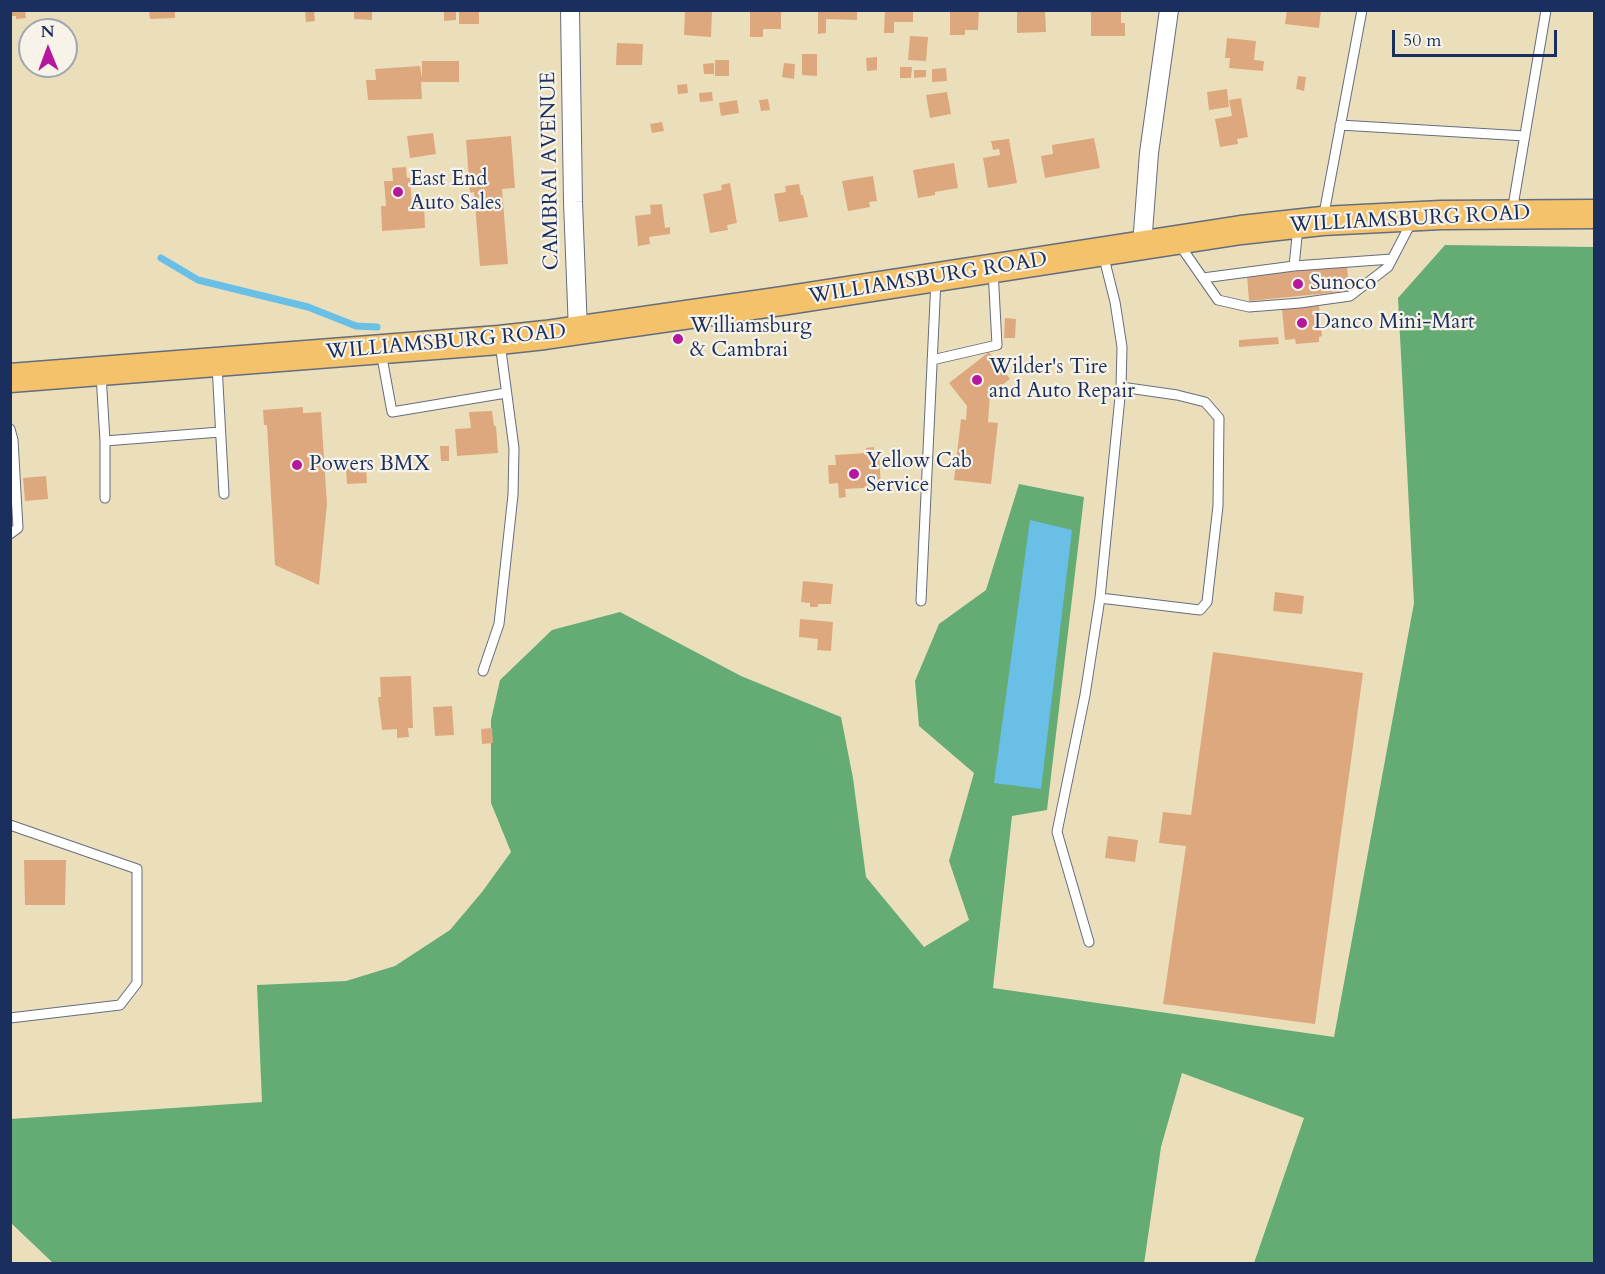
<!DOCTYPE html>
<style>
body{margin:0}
#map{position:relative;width:1605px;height:1274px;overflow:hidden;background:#ebdfbb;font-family:Cardo,serif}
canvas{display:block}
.frame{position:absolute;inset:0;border:12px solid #1b2f5e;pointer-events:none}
.north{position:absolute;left:18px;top:18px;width:60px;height:60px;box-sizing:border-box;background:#f7f3e8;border:2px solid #9fa5b1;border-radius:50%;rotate:359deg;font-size:16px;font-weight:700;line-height:24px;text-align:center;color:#1b2f5e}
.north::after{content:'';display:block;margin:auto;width:21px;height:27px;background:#b5179e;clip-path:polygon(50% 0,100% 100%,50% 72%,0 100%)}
.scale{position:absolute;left:1392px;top:30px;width:165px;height:27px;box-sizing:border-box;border:3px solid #1b2f5e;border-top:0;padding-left:8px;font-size:18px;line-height:21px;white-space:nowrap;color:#1b2f5e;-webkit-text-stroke:4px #f7f3e8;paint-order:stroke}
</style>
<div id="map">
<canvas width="1605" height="1274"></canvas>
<div class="frame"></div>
<div class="north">N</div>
<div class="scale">50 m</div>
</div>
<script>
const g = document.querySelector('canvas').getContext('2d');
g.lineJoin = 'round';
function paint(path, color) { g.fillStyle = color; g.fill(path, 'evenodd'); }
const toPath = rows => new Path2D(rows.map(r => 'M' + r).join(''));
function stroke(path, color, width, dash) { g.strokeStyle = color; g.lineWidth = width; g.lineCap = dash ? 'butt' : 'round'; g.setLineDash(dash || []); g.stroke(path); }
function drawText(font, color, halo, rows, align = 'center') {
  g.font = font + ' Cardo,serif'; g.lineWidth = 4.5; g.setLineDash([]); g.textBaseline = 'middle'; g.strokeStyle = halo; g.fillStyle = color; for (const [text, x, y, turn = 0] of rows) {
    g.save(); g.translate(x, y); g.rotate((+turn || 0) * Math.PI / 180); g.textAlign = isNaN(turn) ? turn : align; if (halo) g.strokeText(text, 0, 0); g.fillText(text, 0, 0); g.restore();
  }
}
const forest = toPath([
 [1445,245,1594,247,1594,1263,1254,1263,1304,1118,1182,1073,1161,1147,1144,1264,53,1263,11,1223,10,1119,262,1102,257,985,346,981,395,966,450,930,482,892,511,852,491,803,491,720,500,680,552,630,620,612,741,676,841,717,853,778,866,877,924,947,969,920,949,861,974,773,919,726,915,681,939,624,986,590,1019,484,1084,497,1047,810,1012,816,993,988,1334,1037,1414,603,1398,298]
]);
const water = toPath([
 [1030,520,1072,530,1041,789,994,783]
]);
const stream = toPath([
 [161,258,198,280,308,307,356,326,377,327]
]);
const building = toPath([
 [10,10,25,10,26,18,16,19,16,16,10,16],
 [149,10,175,10,175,18,150,19],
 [305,10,314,10,315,21,306,22],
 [354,10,372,10,372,20,354,19],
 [444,10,456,10,456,20,444,21],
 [459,10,479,10,479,24,459,24],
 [685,10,712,10,711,37,684,35],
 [750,10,781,10,781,29,763,29,763,37,750,37],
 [818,10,857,10,857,20,826,19,826,33,818,34],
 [885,10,913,10,913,22,894,22,894,33,884,33],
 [950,10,979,10,978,30,965,30,965,35,950,35],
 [1045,10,1046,32,1017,33,1017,11],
 [1091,10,1121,10,1121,23,1125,23,1125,36,1091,36],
 [1287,10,1321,10,1319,28,1285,24],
 [910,36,928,37,926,61,908,60],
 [1227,38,1256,41,1254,60,1264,61,1263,71,1229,68,1230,58,1225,58],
 [617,43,643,44,642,65,616,65],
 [802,54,817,54,817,76,802,75],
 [877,57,877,70,867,71,866,58],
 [715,60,729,60,729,76,715,76],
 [422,61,459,61,459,82,421,82,422,99,368,100,366,80,376,80,375,69,420,66,422,78],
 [714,63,714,74,704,74,703,64],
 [784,63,795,64,794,79,782,77],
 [900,67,912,67,911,78,900,78],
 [946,68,947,81,932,82,932,69],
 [914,70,926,70,926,77,914,78],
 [1298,76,1306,77,1304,91,1296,89],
 [687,84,688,93,678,94,677,85],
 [1227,89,1229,107,1209,110,1207,92],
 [712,92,713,101,700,102,699,93],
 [947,92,951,114,930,118,926,95],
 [1241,98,1248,137,1237,139,1238,144,1220,147,1215,119,1232,116,1229,100],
 [768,99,770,110,761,111,759,100],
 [737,100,739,113,721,116,719,103],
 [662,122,664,131,652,133,650,124],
 [433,133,436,154,410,158,407,136],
 [511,136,515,188,502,189,508,264,480,266,474,192,470,193,466,140],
 [1094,138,1100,168,1045,178,1041,156,1053,154,1052,145],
 [1009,139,1017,183,988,188,983,158,1000,155,999,149,993,150,991,141],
 [954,163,958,188,935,192,935,195,918,198,913,170],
 [406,167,407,178,410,178,412,204,424,203,425,228,382,231,381,206,386,206,384,181,393,181,392,168],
 [873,176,877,201,869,202,870,207,848,211,842,181],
 [730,183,737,223,727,225,728,230,710,233,703,194,722,190,721,185],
 [799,184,801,195,803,195,808,217,779,222,774,194,786,192,785,186],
 [662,204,665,228,670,227,670,234,649,237,650,244,638,246,635,216,651,214,650,205],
 [1347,266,1349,291,1249,301,1247,276],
 [1319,306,1322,336,1319,337,1319,342,1296,344,1295,339,1285,340,1282,309],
 [1005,318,1016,319,1015,338,1004,338],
 [1278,337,1279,344,1239,347,1239,340],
 [989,352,1010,379,990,394,988,422,998,423,991,484,954,480,961,419,966,420,967,406,949,383],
 [303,407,303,413,321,412,327,504,319,585,275,565,267,425,264,425,263,410],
 [492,411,494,426,496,426,498,453,457,456,455,429,471,428,469,412],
 [440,446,449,446,449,461,441,461],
 [874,447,874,453,879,453,881,487,845,489,846,497,839,498,838,483,829,484,828,465,836,465,835,455,866,453,866,448],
 [366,468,367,483,347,484,346,469],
 [46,476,48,499,25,501,23,478],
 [803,581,833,584,831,604,818,604,818,607,810,607,810,603,801,602],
 [1275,592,1304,596,1302,614,1273,611],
 [800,619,833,622,831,651,817,650,818,639,799,637],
 [1213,652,1363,673,1315,1024,1163,1004,1186,846,1159,843,1163,812,1191,815],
 [411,676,413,728,408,728,409,737,397,738,397,729,382,730,378,697,381,697,380,677],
 [452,706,454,735,435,736,433,707],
 [492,728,493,743,482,744,481,729],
 [1108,836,1138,840,1135,862,1105,858],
 [24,860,66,860,65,905,25,905]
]);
const lane = toPath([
 [1340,125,1525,136],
 [1512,212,1546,10],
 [1323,219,1362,10],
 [1179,244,1218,300,1249,307,1300,303,1350,296,1388,267,1412,221],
 [1294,266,1298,227],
 [1203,278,1294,266,1392,259],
 [381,352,392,412,506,393],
 [932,360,997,345,993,270],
 [217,365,224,494],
 [101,374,105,441,105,498],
 [10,429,13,440,18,528,10,534],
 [105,441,220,432],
 [1100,598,1200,610,1207,602,1218,506,1219,418,1205,402,1177,395,1121,387],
 [921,601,936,279],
 [483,671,499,624,513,495,514,448,500,343],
 [10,825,137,869,137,983,120,1005,10,1018],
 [1089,942,1057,832,1085,695,1100,598,1121,387,1122,347,1115,302,1103,254]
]);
const street = toPath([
 [570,10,573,202,578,331],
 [1142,245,1149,153,1169,10]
]);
const primary = toPath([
 [10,378,499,340,545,335,782,301,1241,230,1322,221,1441,215,1594,214]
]);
const markers = [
 [398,192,6,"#b5179e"],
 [1298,284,6,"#b5179e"],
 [1302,323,6,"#b5179e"],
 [678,339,6,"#b5179e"],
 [977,380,6,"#b5179e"],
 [297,465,6,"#b5179e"],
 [854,474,6,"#b5179e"]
];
const streetNames = [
 ["CAMBRAI AVENUE",551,171,-91],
 ["WILLIAMSBURG ROAD",1410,220,-3],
 ["WILLIAMSBURG ROAD",928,279,-9],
 ["WILLIAMSBURG ROAD",446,343,-5]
];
const poiNames = [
 ["East End",410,180],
 ["Auto Sales",410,204],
 ["Sunoco",1310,284],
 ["Danco Mini-Mart",1314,323],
 ["Williamsburg",690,327],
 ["& Cambrai",690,351],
 ["Wilder's Tire",989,368],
 ["and Auto Repair",989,392],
 ["Yellow Cab",866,462],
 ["Service",866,486],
 ["Powers BMX",309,465]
];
paint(forest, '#64ac74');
paint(water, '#69bfe6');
stroke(stream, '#69bfe6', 7);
paint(building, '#dea87f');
stroke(lane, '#646d7f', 11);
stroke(street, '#646d7f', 20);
stroke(primary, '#646d7f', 31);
stroke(lane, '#fff', 9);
stroke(street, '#fff', 18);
stroke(primary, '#f3c26a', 28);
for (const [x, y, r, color] of markers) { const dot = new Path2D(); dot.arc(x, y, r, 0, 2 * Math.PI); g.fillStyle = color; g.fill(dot); stroke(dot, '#f7f3e8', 2); }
drawText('21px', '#1b2f5e', '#f7f3e8', streetNames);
drawText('21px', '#1b2f5e', '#f7f3e8', poiNames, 'left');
</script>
